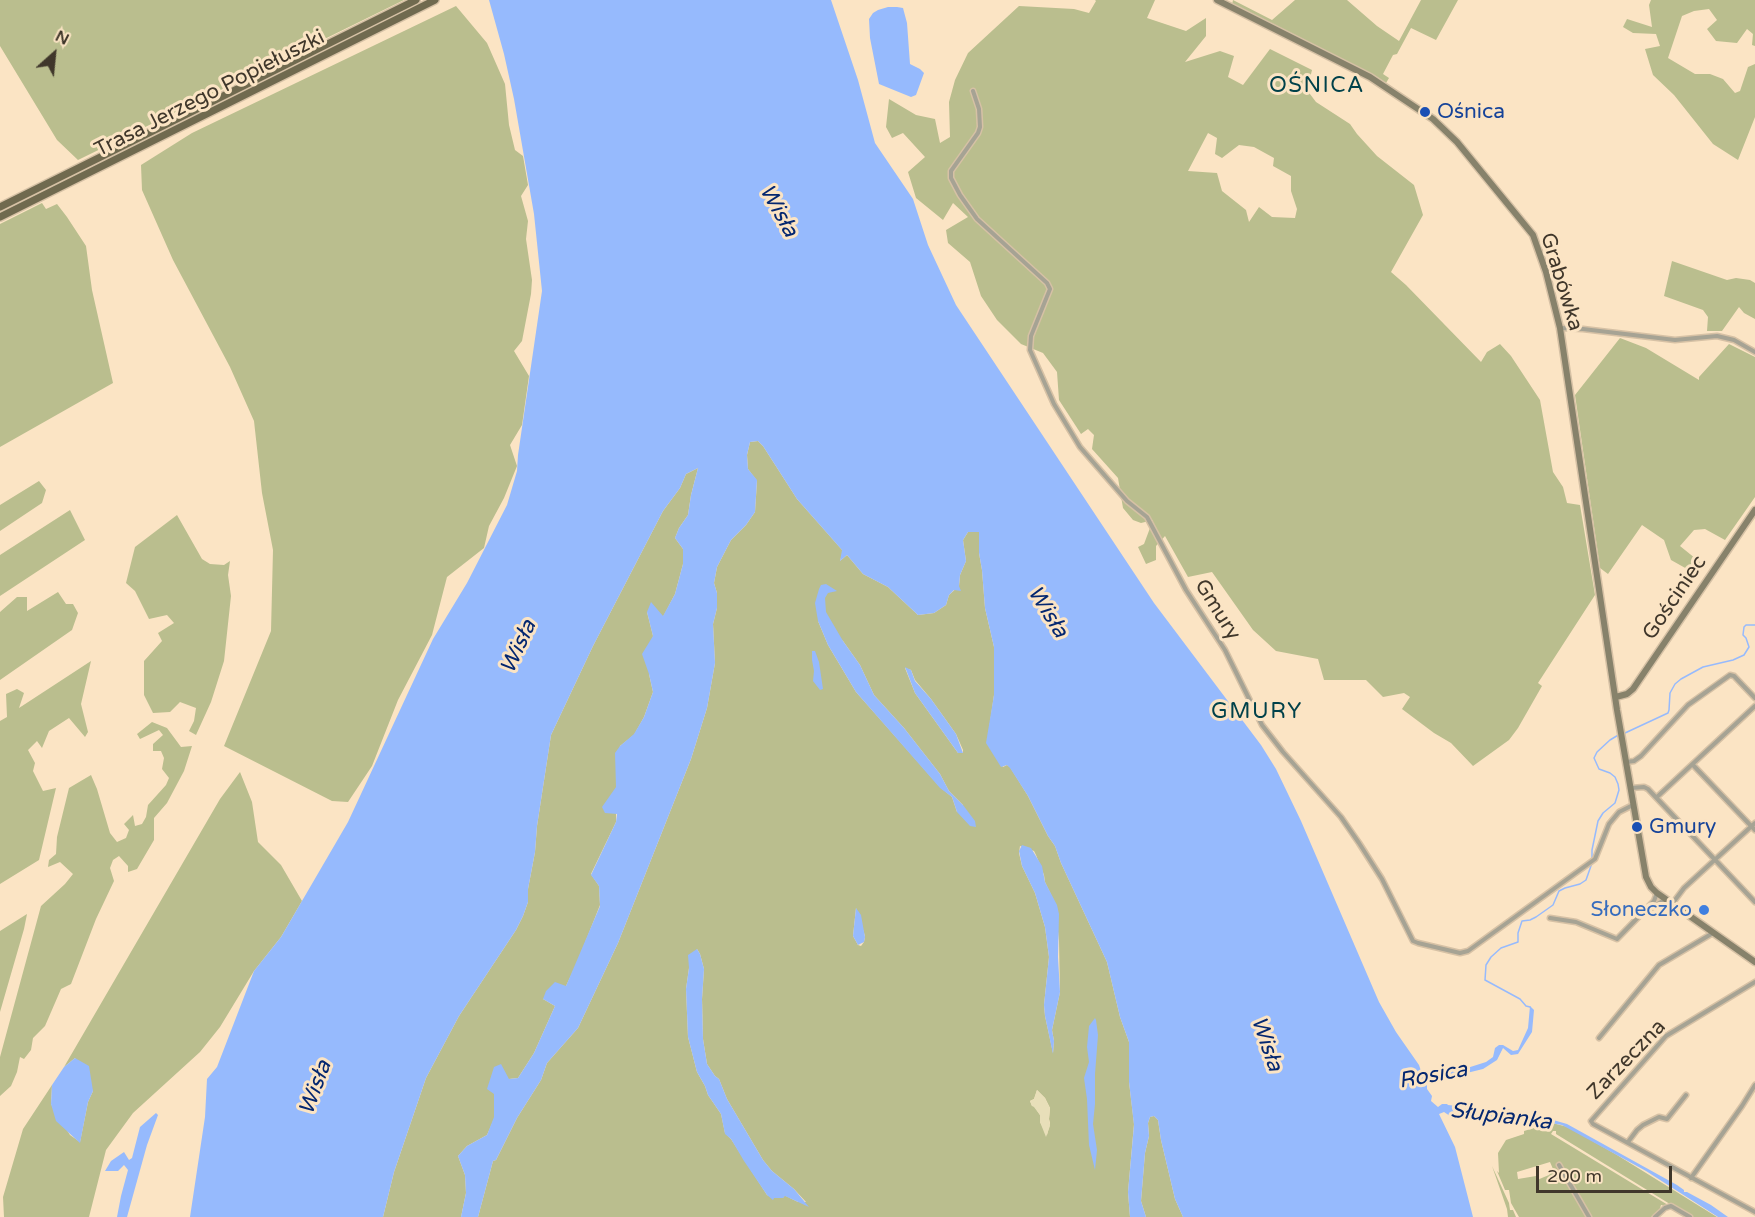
<!DOCTYPE html>
<meta charset="utf-8">
<style>
body{margin:0}
#map{position:relative;width:1755px;height:1217px;overflow:hidden;background:#fbe4c4;font-family:"Varela Round",sans-serif}
canvas{display:block}
.north{position:absolute;left:24px;top:24px;width:60px;height:60px;-webkit-text-stroke:4px #fbe4c4;paint-order:stroke;rotate:27deg;font-size:16px;font-weight:700;line-height:24px;text-align:center;color:#40372b}
.north::after{content:'';display:block;margin:auto;width:21px;height:27px;background:#40372b;clip-path:polygon(50% 0,100% 100%,50% 72%,0 100%)}
.scale{position:absolute;left:1536px;top:1166px;width:136px;height:27px;box-sizing:border-box;border:3px solid #40372b;border-top:0;padding-left:8px;font-size:18px;line-height:21px;white-space:nowrap;color:#40372b;-webkit-text-stroke:4px #fbe4c4;paint-order:stroke}
</style>
<div id="map">
<canvas width="1755" height="1217"></canvas>
<div class="north">N</div>
<div class="scale">200 m</div>
</div>
<script>
const g = document.querySelector('canvas').getContext('2d');
g.lineJoin = 'round';
function paint(path, color) { g.fillStyle = color; g.fill(path, 'evenodd'); }
const toPath = rows => new Path2D(rows.map(r => 'M' + r).join(''));
function stroke(path, color, width, dash) { g.strokeStyle = color; g.lineWidth = width; g.lineCap = dash ? 'butt' : 'round'; g.setLineDash(dash || []); g.stroke(path); }
function drawText(font, color, halo, rows, align = 'center') {
  g.font = font + ' "Varela Round",sans-serif'; g.lineWidth = 6; g.setLineDash([]); g.textBaseline = 'middle'; g.strokeStyle = halo; g.fillStyle = color; for (const [text, x, y, turn = 0] of rows) {
    g.save(); g.translate(x, y); g.rotate((+turn || 0) * Math.PI / 180); g.textAlign = isNaN(turn) ? turn : align; if (halo) g.strokeText(text, 0, 0); g.fillText(text, 0, 0); g.restore();
  }
}
const green = toPath([
 [0,0,404,0,78,160,57,140,0,46],
 [1095,0,1155,0,1147,18,1186,31,1206,18,1206,36,1185,62,1220,51,1234,56,1228,77,1243,85,1270,49,1312,70,1307,90,1316,102,1350,124,1357,134,1377,156,1414,185,1423,215,1391,272,1406,285,1481,362,1487,352,1500,344,1511,356,1540,400,1553,472,1563,487,1567,503,1580,505,1595,595,1538,683,1542,686,1518,728,1509,740,1473,766,1451,743,1434,733,1402,709,1410,697,1404,693,1383,697,1366,680,1324,680,1318,659,1276,651,1253,630,1212,572,1188,577,1165,536,1156,546,1156,560,1146,564,1138,547,1144,544,1153,520,1141,523,1133,520,1123,508,1118,478,1092,449,1094,435,1088,429,1081,434,1059,400,1057,372,1043,353,1021,344,997,320,981,296,970,262,948,243,946,230,968,217,953,203,943,220,916,198,908,172,925,157,903,133,892,138,886,127,889,99,916,115,935,119,940,143,950,137,949,102,955,80,968,53,1019,6,1074,9,1089,13,1096,1],
 [1208,133,1217,138,1215,154,1222,158,1239,145,1254,147,1274,158,1273,166,1291,176,1291,191,1297,209,1295,218,1272,217,1259,207,1249,222,1246,210,1222,191,1217,173,1188,171],
 [1233,0,1272,20,1295,0,1347,0,1377,26,1399,41,1421,0,1458,0,1436,40,1411,28,1397,54,1393,55,1383,74,1389,78,1386,83,1350,63,1232,5],
 [1651,0,1755,0,1755,46,1752,45,1753,34,1747,29,1737,43,1716,41,1707,29,1717,20,1709,9,1694,11,1682,16,1668,58,1695,74,1710,74,1723,79,1735,93,1740,91,1748,67,1755,64,1755,117,1738,160,1713,144,1674,95,1653,75,1645,49,1660,46,1656,34,1633,33,1623,27,1627,19,1652,27,1649,5],
 [456,6,487,43,505,84,509,125,515,150,523,156,528,185,521,196,528,221,526,239,532,280,531,294,522,341,514,351,529,376,522,425,510,445,517,466,504,498,489,526,484,548,447,577,432,635,398,700,372,766,348,802,332,801,224,746,271,631,273,550,262,493,254,421,230,367,173,260,142,190,141,165,192,133],
 [42,203,46,209,57,204,67,217,86,246,92,290,113,383,0,447,0,224],
 [1672,261,1727,280,1736,278,1750,280,1755,283,1755,319,1744,313,1739,307,1722,331,1707,331,1708,317,1703,310,1664,296],
 [1620,338,1646,348,1699,380,1699,377,1729,344,1755,357,1755,497,1725,540,1705,529,1694,530,1680,546,1706,567,1696,574,1671,560,1664,540,1642,525,1608,574,1600,568,1575,395],
 [758,441,763,446,797,499,843,551,840,561,847,555,863,574,888,587,918,615,934,613,946,605,949,595,959,586,960,575,966,561,963,540,968,532,979,532,979,553,982,570,985,608,994,647,994,695,987,743,1003,767,1007,765,1010,767,1028,796,1048,836,1055,846,1061,863,1107,962,1120,1017,1129,1042,1129,1082,1134,1124,1128,1192,1130,1217,478,1217,493,1161,496,1160,517,1118,541,1080,547,1063,578,1028,618,943,691,759,707,708,715,663,713,624,717,608,717,593,714,583,717,567,731,540,746,525,755,512,757,481,748,469,747,455,750,442],
 [818,621,843,641,860,665,874,695,904,728,940,774,949,791,963,805,957,812,952,797,940,787,856,692,828,645],
 [905,668,911,670,915,680,931,699,956,734,963,750,963,753,958,753,915,693],
 [1020,846,1034,851,1036,855,1044,875,1045,882,1055,903,1059,941,1060,992,1052,1030,1054,1041,1053,1053,1045,1016,1044,1005,1049,957,1045,927,1035,893,1022,866,1019,853],
 [856,908,865,936,864,942,861,946,858,945,853,936],
 [697,949,700,954,704,969,702,999,703,1039,707,1064,715,1076,719,1079,727,1099,763,1160,772,1171,794,1189,806,1202,798,1202,784,1195,783,1198,774,1198,767,1195,731,1139,725,1133,721,1114,708,1095,705,1086,697,1072,688,1037,686,989,689,968],
 [1037,1090,1045,1098,1050,1108,1049,1119,1050,1123,1047,1135,1040,1122,1040,1115,1034,1106,1032,1106,1030,1101,1034,1099],
 [698,468,691,495,688,515,679,528,675,538,683,549,683,564,675,594,663,617,647,612,653,636,649,674,653,692,644,717,634,735,620,746,616,771,616,822,591,874,599,886,600,905,577,963,566,986,543,999,555,1006,534,1053,518,1078,509,1079,494,1094,495,1117,487,1135,467,1146,458,1156,465,1175,466,1193,461,1217,383,1217,394,1172,426,1078,459,1016,516,930,523,916,528,902,528,889,535,852,537,826,551,735,593,646,663,511,680,488,686,474],
 [39,481,46,490,42,503,0,531,0,505],
 [70,510,85,540,0,596,0,555],
 [177,515,202,559,210,564,224,565,230,561,228,575,231,596,224,661,211,702,196,735,189,731,194,721,196,708,180,702,170,712,153,713,144,695,144,661,162,641,158,633,174,623,167,615,149,619,135,591,126,583,135,547],
 [58,592,66,604,73,604,78,613,72,630,0,680,0,612,17,597,27,597,27,611],
 [91,661,81,704,88,732,85,737,69,718,49,731,42,748,37,741,28,750,35,763,33,771,43,791,56,788,39,860,0,884,0,721,7,717,6,694,17,689,24,693,19,708],
 [152,722,167,728,181,747,192,746,184,771,167,803,154,818,154,840,137,869,128,872,128,866,119,856,113,860,110,868,114,881,96,919,71,984,61,989,45,1026,33,1038,31,1050,24,1059,20,1057,17,1072,11,1086,0,1096,0,1057,41,906,65,884,73,874,60,862,48,867,49,860,56,854,57,837,69,788,91,775,97,789,110,833,117,842,126,838,129,830,124,824,133,815,135,826,142,824,146,817,148,805,166,785,169,778,162,769,164,758,161,751,153,751,153,744,163,735,159,730,140,739,137,734],
 [240,772,252,802,258,842,281,865,302,901,281,937,254,971,220,1027,200,1052,133,1113,106,1150,89,1217,4,1217,3,1197,23,1129,52,1085,51,1104,70,1135,80,1142,88,1102,93,1091,75,1058,64,1067,220,799],
 [27,914,24,929,0,1012,0,931],
 [1154,1116,1158,1120,1161,1140,1175,1199,1183,1217,1146,1217,1141,1201,1145,1153,1149,1136,1148,1123,1150,1117],
 [1548,1122,1568,1127,1617,1155,1717,1217,1691,1217,1556,1134,1556,1131,1553,1131,1551,1134,1668,1205,1665,1206,1661,1205,1659,1212,1651,1217,1519,1217,1511,1203,1509,1190,1505,1190,1497,1171,1499,1173,1498,1153,1506,1140,1524,1134,1524,1131,1547,1124],
 [1550,1162,1553,1169,1549,1175,1537,1180,1536,1176,1518,1179,1517,1172],
 [1492,1166,1509,1203,1510,1210,1513,1210,1516,1217,1508,1217,1507,1209]
]);
const sand = toPath([
 [1037,1090,1045,1098,1050,1108,1049,1119,1050,1126,1046,1137,1040,1122,1040,1115,1034,1107,1032,1106,1030,1101,1034,1099]
]);
const water = toPath([
 [489,0,831,0,858,80,875,143,913,199,928,245,956,305,1154,603,1261,745,1276,769,1301,821,1379,1002,1396,1032,1419,1065,1422,1074,1426,1077,1442,1071,1464,1069,1486,1062,1493,1057,1495,1048,1499,1045,1503,1045,1513,1051,1518,1050,1528,1028,1530,1006,1534,1010,1532,1032,1518,1054,1511,1055,1503,1048,1497,1060,1483,1069,1430,1082,1427,1084,1427,1089,1432,1096,1431,1101,1438,1107,1442,1104,1447,1104,1448,1105,1465,1107,1485,1111,1507,1112,1509,1109,1511,1113,1519,1113,1519,1116,1543,1117,1567,1124,1677,1185,1684,1190,1684,1192,1687,1192,1711,1205,1728,1217,1718,1217,1646,1171,1562,1125,1545,1122,1519,1123,1518,1121,1517,1124,1506,1124,1501,1121,1492,1122,1488,1119,1485,1120,1478,1118,1465,1118,1459,1115,1456,1117,1450,1116,1444,1112,1439,1114,1455,1147,1473,1217,1183,1217,1175,1199,1161,1140,1158,1120,1154,1116,1150,1117,1148,1123,1149,1136,1145,1153,1141,1201,1146,1217,1130,1217,1128,1192,1134,1125,1129,1082,1129,1042,1120,1017,1107,962,1061,863,1055,846,1048,836,1028,796,1010,768,1007,765,1001,767,986,743,994,695,994,647,985,608,982,570,979,553,979,532,968,532,963,540,966,561,960,575,959,586,961,591,954,590,949,595,946,605,934,613,918,615,888,587,863,574,847,555,840,561,842,550,797,499,763,446,758,441,750,442,747,455,748,469,757,480,755,512,746,525,731,540,717,567,714,583,717,593,717,608,713,624,715,663,707,708,691,759,618,943,578,1028,547,1063,541,1080,517,1118,496,1160,493,1161,478,1217,461,1217,466,1193,465,1175,458,1156,467,1146,487,1135,494,1117,494,1094,487,1089,494,1067,501,1064,509,1079,518,1078,534,1053,555,1006,543,999,546,991,555,982,566,986,600,906,599,886,591,875,616,822,617,814,605,813,602,807,616,787,615,753,620,746,634,734,644,717,653,692,649,674,642,654,653,636,647,612,651,602,663,616,675,594,683,564,683,549,675,538,679,528,688,515,691,495,698,468,686,474,680,488,663,511,593,646,551,735,537,826,535,852,528,889,528,902,523,916,516,930,459,1016,426,1078,394,1172,383,1217,190,1217,205,1117,207,1079,217,1067,254,971,281,937,348,822,433,639,467,583,507,505,517,471,518,455,542,291,534,214,514,99,504,54],
 [888,7,897,7,903,8,907,23,910,64,920,69,924,73,916,95,911,97,879,84,870,38,869,19,873,13,878,10],
 [826,584,837,591,828,593,825,598,826,612,843,641,860,665,874,695,904,728,940,774,949,791,963,805,975,821,976,827,970,826,957,812,952,797,940,788,856,692,828,645,818,621,815,603,819,589,821,585],
 [812,651,815,651,819,662,823,689,820,690,813,681,814,671,812,660],
 [905,667,911,670,915,681,931,699,956,734,963,753,958,753,915,693],
 [1022,845,1031,848,1042,866,1045,882,1057,905,1059,914,1058,957,1060,992,1052,1030,1054,1041,1053,1054,1045,1016,1044,1005,1049,957,1045,927,1035,893,1022,866,1019,851],
 [856,908,861,915,865,937,864,942,858,945,853,936],
 [697,949,700,954,704,969,702,999,703,1039,707,1064,715,1076,719,1079,727,1099,763,1160,772,1171,794,1189,809,1207,785,1196,783,1198,774,1198,773,1200,767,1195,744,1161,731,1139,725,1134,721,1114,708,1095,705,1086,697,1072,688,1037,686,989,689,968,688,955],
 [1095,1018,1096,1020,1098,1035,1095,1074,1095,1104,1093,1124,1097,1150,1095,1170,1089,1145,1087,1099,1084,1078,1089,1062,1087,1047,1089,1026],
 [75,1058,89,1066,93,1091,88,1102,80,1143,56,1121,51,1104,52,1085,64,1067],
 [156,1113,158,1115,147,1145,127,1217,117,1217,121,1196,128,1170,124,1165,118,1171,105,1171,111,1161,124,1152,129,1160,132,1158,140,1127]
]);
const stream = toPath([
 [1625,733,1668,713,1669,710,1670,693,1675,684,1681,679,1703,667,1733,660,1744,655,1749,647,1746,638,1743,635,1744,627,1746,625,1755,625],
 [1592,858,1592,850,1598,821,1603,813,1615,803,1619,790,1618,784,1615,777,1610,773,1599,769,1594,758,1597,752,1610,740,1620,734],
 [1530,1007,1526,1006,1520,999,1485,980,1486,965,1491,957,1501,948,1518,942,1518,933,1522,921,1530,920,1536,917,1553,905,1559,891,1565,888,1580,884,1586,880,1592,863]
]);
const street = toPath([
 [973,91,979,109,980,127,978,133,951,171,951,178,960,195,977,219,1047,283,1050,289,1031,336,1030,350,1054,404,1080,447,1127,501,1147,517,1186,590,1225,650,1262,725,1283,752,1341,817,1359,843,1382,879,1413,941,1418,943,1460,953,1468,951,1595,859,1609,824,1619,812,1633,805],
 [1561,328,1583,329,1675,340,1717,336,1734,340,1755,352],
 [1626,762,1634,761,1641,756,1688,705,1730,675,1734,676,1755,698],
 [1693,765,1755,830],
 [1631,788,1644,787,1648,789,1755,902],
 [1657,797,1755,706],
 [1672,904,1684,888,1755,823],
 [1646,911,1666,899],
 [1550,918,1576,922,1617,939,1654,901,1657,893],
 [1755,982,1666,1036,1591,1121,1593,1124,1755,1212],
 [1599,1038,1659,965,1713,933],
 [1628,1142,1637,1130,1643,1125,1659,1117,1667,1119,1686,1095],
 [1559,1165,1589,1217],
 [1691,1178,1742,1106,1755,1085],
 [1655,1217,1665,1208,1671,1206,1690,1217]
]);
const secondary = toPath([
 [1217,0,1370,77,1433,119,1457,142,1533,235,1546,272,1560,328,1617,710,1646,877,1651,887,1657,893,1755,962],
 [1616,697,1627,694,1633,689,1755,510]
]);
const primary = toPath([
 [0,207,416,0],
 [0,217,435,0]
]);
const markers = [
 [1425,112,6,"#1a4fb4"],
 [1637,827,6,"#1a4fb4"],
 [1704,910,6,"#3f7fe0"]
];
const streetNames = [
 ["Trasa Jerzego Popiełuszki",210,94,-27],
 ["Grabówka",1561,282,73],
 ["Gościniec",1675,598,-56],
 ["Gmury",1217,610,58],
 ["Zarzeczna",1627,1060,-46]
];
const transitNames = [
 ["Ośnica",1437,112],
 ["Gmury",1649,827]
];
const shopNames = [
 ["Słoneczko",1692,910]
];
const neighbourhoodNames = [
 ["OŚNICA",1317,86],
 ["GMURY",1257,712]
];
const waterNames = [
 ["Wisła",778,211,61],
 ["Wisła",1047,612,58],
 ["Wisła",519,647,-65],
 ["Wisła",1266,1044,71],
 ["Rosica",1433,1076,-10],
 ["Wisła",316,1088,-70],
 ["Słupianka",1501,1117,7]
];
paint(green, '#babe8e');
paint(sand, '#e8dfb9');
paint(water, '#96bafd');
stroke(stream, '#96bafd', 1.5);
stroke(street, '#d6c1a5', 7);
stroke(secondary, '#d6c1a5', 9);
stroke(primary, '#d6c1a5', 10);
stroke(street, '#a6a394', 4);
stroke(secondary, '#87826b', 6);
stroke(primary, '#706a4f', 7);
for (const [x, y, r, color] of markers) { const dot = new Path2D(); dot.arc(x, y, r, 0, 2 * Math.PI); g.fillStyle = color; g.fill(dot); stroke(dot, '#fbe4c4', 2); }
drawText('21px', '#40372b', '#fbe4c4', streetNames);
drawText('21px', '#164399', '#fbe4c4', transitNames, 'left');
drawText('21px', '#366cbe', '#fbe4c4', shopNames, 'right');
g.letterSpacing = '1.5px';
drawText('22px', '#00414a', '#fbe4c4', neighbourhoodNames);
g.letterSpacing = '0px';
drawText('italic 22px', '#042770', '#fbe4c4', waterNames);
</script>
